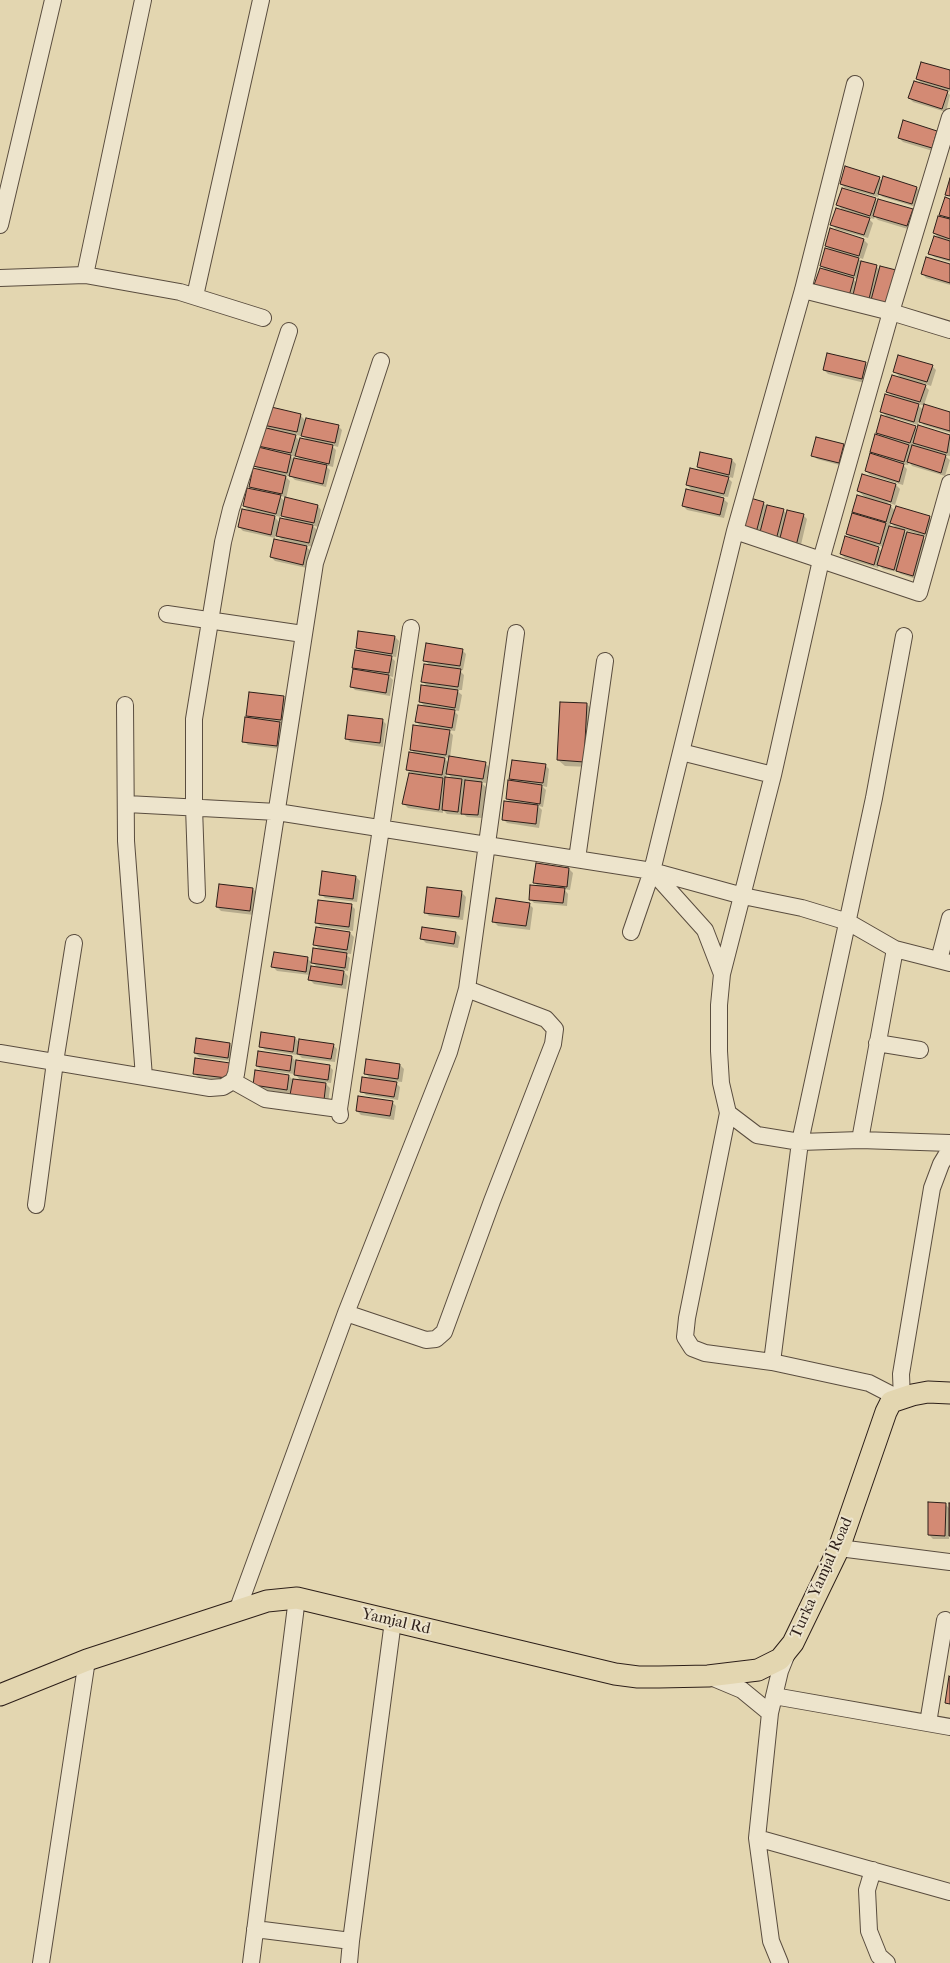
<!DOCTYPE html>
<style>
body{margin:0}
canvas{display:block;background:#e3d6b0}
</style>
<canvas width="950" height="1963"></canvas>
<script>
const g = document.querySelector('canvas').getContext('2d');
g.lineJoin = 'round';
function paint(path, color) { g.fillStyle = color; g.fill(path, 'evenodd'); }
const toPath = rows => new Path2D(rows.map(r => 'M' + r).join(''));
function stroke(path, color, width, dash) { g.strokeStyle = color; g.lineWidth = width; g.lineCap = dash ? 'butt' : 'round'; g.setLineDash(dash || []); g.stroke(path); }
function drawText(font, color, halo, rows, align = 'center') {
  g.font = font + ' "IM FELL French Canon",serif'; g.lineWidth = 4; g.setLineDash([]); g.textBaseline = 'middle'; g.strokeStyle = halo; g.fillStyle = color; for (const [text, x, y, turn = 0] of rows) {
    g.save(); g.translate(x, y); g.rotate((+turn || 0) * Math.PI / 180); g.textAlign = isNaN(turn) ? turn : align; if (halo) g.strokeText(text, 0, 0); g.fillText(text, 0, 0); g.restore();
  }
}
const shadow = toPath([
 [950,72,950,91,944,90,950,95,946,112,913,102,909,98,924,85,917,79],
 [936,132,940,136,936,152,903,142,899,138],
 [879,178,883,182,917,188,921,192,916,207,883,197,879,194,878,197,845,188,841,184],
 [875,199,878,202,912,210,916,214,911,230,878,220,875,217,874,219,867,217,873,223,868,238,836,229,832,225,844,212,838,205],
 [950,200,950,262,934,257,930,253,941,240,934,233,946,220,941,214],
 [864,240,868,244,863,259,857,257,862,263,876,266,880,270,891,307,852,299,821,265,832,251,826,246],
 [851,277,858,279,857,283],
 [950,265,950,285,926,278,923,274],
 [865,363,869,367,865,383,828,374,824,370],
 [932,366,936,370,931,386,922,383,929,390,924,405,950,413,950,433,924,425,919,420,918,425,895,418,894,420,915,427,918,430,919,427,950,436,950,456,944,455,950,460,945,476,912,466,909,462,908,465,902,464,907,469,903,485,870,475,866,471,877,457,871,451,883,438,877,432,889,419,881,411,894,398,888,392,902,379,895,372],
 [916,403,925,406,924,411],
 [300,415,306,421,338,426,342,430,338,447,331,445,336,450,333,467,325,465,330,470,326,487,295,480,292,477,284,475,290,481,286,499,318,506,321,510,318,527,312,525,317,530,313,547,304,545,311,551,307,568,275,561,271,557,284,542,276,534,275,538,243,531,239,527,250,512,244,506,255,491,250,486,260,471,255,466,264,450,260,446,271,431,265,424],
 [293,434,301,436,301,434,308,441,300,441],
 [290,455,295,457,296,455,302,461,293,459],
 [279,496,286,497,285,501],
 [281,514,287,520,280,523,273,515,280,517],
 [843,445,847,449,843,466,817,459,813,455],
 [732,460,736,464,733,478,726,476,732,482,728,497,720,496,728,503,724,518,687,510,683,506,694,492,687,485,704,473,698,467],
 [896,485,900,489,895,505,887,502,895,511,929,517,933,521,928,537,919,534,927,542,916,579,901,574,898,572,883,569,879,565,878,568,845,558,841,554,854,541,847,534,858,496,866,498,858,491],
 [891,523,898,530,890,527],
 [902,529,918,534,917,536,907,534],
 [875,545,884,547,882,552],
 [763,503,768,507,783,510,787,514,803,515,807,519,800,549,745,533],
 [395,637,399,641,396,657,390,656,395,661,393,677,389,676,393,680,390,696,355,690,351,686,358,671,354,667,362,653,357,648],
 [462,650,466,654,463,670,458,669,464,675,462,690,456,690,462,695,459,711,453,710,458,715,455,731,448,730,453,735,450,758,485,763,489,767,486,783,480,782,486,787,482,818,467,817,462,813,462,815,447,814,443,810,443,813,408,808,404,804,413,775,407,769,416,755,411,749,422,727,416,722,426,707,420,702,428,687,422,681,431,666,424,660],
 [443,757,450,758,449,763],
 [447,773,453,779,446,778],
 [283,697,287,701,284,723,280,723,284,727,281,749,248,745,244,741,251,719,247,715],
 [587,704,593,711,590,767,565,766,558,760],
 [382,720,386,724,383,747,350,742,346,738],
 [545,765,549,769,547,787,542,786,546,790,543,807,538,806,542,810,539,828,507,823,503,819,511,803,507,799,514,782,510,779],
 [569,869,573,873,570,890,564,889,568,894,567,906,534,903,530,899,539,887,534,882],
 [356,877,360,881,357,902,325,898,321,894],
 [253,889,257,893,254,915,221,911,217,907],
 [462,893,466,897,463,920,429,916,425,912],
 [529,904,533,908,530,930,498,926,494,922],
 [351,905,355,909,353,931,320,926,316,922],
 [317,928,350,933,354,937,351,954,344,953,350,958,348,971,342,970,348,976,346,989,314,984,310,980,310,975,277,971,273,967,307,958,311,962,311,967,318,968,312,962,321,950,315,945],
 [456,933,460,937,458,948,426,943,422,939],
 [262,1033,295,1038,300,1043,333,1045,337,1049,335,1062,302,1058,297,1053,297,1055,265,1050,261,1046],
 [230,1044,234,1048,232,1061,199,1057,195,1053],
 [292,1057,296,1062,329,1066,333,1070,331,1083,324,1082,330,1088,328,1103,291,1094,258,1089,254,1085,289,1076,293,1080,301,1081,295,1074,261,1070,257,1066],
 [229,1064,231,1082,198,1077,194,1073],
 [400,1065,404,1069,402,1082,394,1081,400,1087,398,1100,366,1095,362,1091,371,1079,365,1073],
 [392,1102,396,1106,394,1120,361,1115,357,1111],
 [945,1504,950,1509,950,1536,949,1535,949,1539,933,1539,929,1535]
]);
const building = toPath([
 [921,62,950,70,950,89,916,79,921,62],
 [914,81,948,91,942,109,908,98,914,81],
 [903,120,937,131,932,148,898,138,903,120],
 [845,166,880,177,874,194,840,184,845,166],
 [883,176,917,187,912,204,878,194,883,176],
 [950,178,950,196,945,195,950,178],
 [842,188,876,198,870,216,836,205,842,188],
 [945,197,950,199,950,218,939,215,945,197],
 [878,199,913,209,907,226,873,216,878,199],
 [836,208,870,218,864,235,830,225,836,208],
 [938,216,950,219,950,239,933,233,938,216],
 [830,228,864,239,859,256,825,246,830,228],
 [934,236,950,241,950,260,928,254,934,236],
 [825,248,859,258,854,276,820,266,825,248],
 [926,257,950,264,950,283,921,274,926,257],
 [861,261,877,265,869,299,853,295,861,261],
 [880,266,896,270,887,304,871,300,880,266],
 [820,268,854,278,849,296,814,285,820,268],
 [827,353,866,362,862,379,823,370,827,353],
 [898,355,933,365,927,382,893,372,898,355],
 [892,375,926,385,920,402,886,392,892,375],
 [885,394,919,404,914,422,880,412,885,394],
 [924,404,950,412,950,431,919,422,924,404],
 [267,406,301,414,297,432,263,425,267,406],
 [881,415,916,426,910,443,876,433,881,415],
 [306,418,339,425,335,443,301,436,306,418],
 [918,425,950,435,947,453,913,443,918,425],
 [262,427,296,435,291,453,258,446,262,427],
 [875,434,909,445,904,462,870,452,875,434],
 [816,437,844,444,839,463,811,456,816,437],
 [300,438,333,445,329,464,295,456,300,438],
 [912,445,946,455,941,473,907,462,912,445],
 [258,447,291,455,287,473,253,466,258,447],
 [700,452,732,459,729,475,697,467,700,452],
 [870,453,904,464,899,482,865,471,870,453],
 [294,458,327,465,323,484,289,476,294,458],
 [253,468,286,476,282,494,249,487,253,468],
 [690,468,729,477,724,494,686,485,690,468],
 [862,474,896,484,891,502,857,491,862,474],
 [247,488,281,495,276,514,243,506,247,488],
 [686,489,724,498,720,515,682,506,686,489],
 [857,495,891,505,886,522,852,512,857,495],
 [285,497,318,505,314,523,281,516,285,497],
 [747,497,764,502,756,533,739,529,747,497],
 [767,505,784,509,776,540,759,536,767,505],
 [896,506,930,516,925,534,890,523,896,506],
 [242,509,275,516,271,535,238,527,242,509],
 [787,510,804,514,796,546,779,542,787,510],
 [852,513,886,523,880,544,846,534,852,513],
 [280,518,313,525,309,543,276,536,280,518],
 [889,526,905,530,894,570,877,565,889,526],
 [907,532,924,536,913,576,896,571,907,532],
 [845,536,879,547,874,565,840,554,845,536],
 [274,539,307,546,303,565,270,557,274,539],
 [358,631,395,636,392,654,356,648,358,631],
 [426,643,463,649,460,666,423,661,426,643],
 [355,650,392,656,389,673,352,668,355,650],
 [424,664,461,669,458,687,421,682,424,664],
 [353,669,389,675,386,693,350,687,353,669],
 [421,685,458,690,455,708,419,702,421,685],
 [249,692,284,696,281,720,246,716,249,692],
 [560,702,587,703,584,762,557,760,560,702],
 [418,705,455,710,452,728,415,722,418,705],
 [348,715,383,719,380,743,345,739,348,715],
 [245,717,280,722,277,746,242,742,245,717],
 [413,725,450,730,446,755,410,750,413,725],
 [409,752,445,758,442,775,406,770,409,752],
 [449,756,486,762,483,779,446,774,449,756],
 [512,760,546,764,543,783,509,779,512,760],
 [409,773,443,778,439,810,402,804,409,773],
 [445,777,462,779,458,812,442,810,445,777],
 [465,780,482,782,478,815,461,814,465,780],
 [508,780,542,785,540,804,506,799,508,780],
 [504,801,538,805,536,824,502,820,504,801],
 [536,863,569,868,567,887,533,883,536,863],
 [322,871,356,876,353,899,319,895,322,871],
 [219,884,253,888,250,911,216,907,219,884],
 [530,885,565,888,563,903,529,900,530,885],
 [427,887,462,891,459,917,424,913,427,887],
 [496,898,530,903,526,926,492,922,496,898],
 [318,900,352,904,349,927,315,923,318,900],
 [316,927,350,932,347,950,313,945,316,927],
 [422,927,456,932,454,944,420,939,422,927],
 [313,948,347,953,345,968,311,963,313,948],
 [274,952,308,957,306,972,271,967,274,952],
 [311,966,344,971,342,985,308,980,311,966],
 [261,1032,295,1037,293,1052,259,1047,261,1032],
 [196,1038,230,1043,228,1058,194,1053,196,1038],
 [299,1039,334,1044,331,1059,297,1054,299,1039],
 [258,1051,292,1056,290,1071,256,1066,258,1051],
 [195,1058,230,1063,227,1078,193,1074,195,1058],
 [366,1059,400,1064,398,1079,364,1074,366,1059],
 [296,1060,330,1065,328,1080,294,1075,296,1060],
 [255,1070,289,1075,287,1090,253,1085,255,1070],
 [362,1077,397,1082,394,1097,360,1092,362,1077],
 [293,1079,326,1083,324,1100,290,1095,293,1079],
 [358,1096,393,1101,390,1116,356,1111,358,1096],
 [928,1502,946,1503,945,1536,928,1535,928,1502],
 [949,1503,950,1503,950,1536,949,1536,949,1503],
 [949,1676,950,1677,950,1704,945,1703,949,1676]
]);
const minor = toPath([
 [0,225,53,0],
 [85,275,143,0],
 [0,278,85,275,180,292,263,318],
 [803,290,891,312,950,330],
 [195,296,261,0],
 [735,531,919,593,950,483],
 [167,614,303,634],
 [125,705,126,841,144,1077],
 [681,752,773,775],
 [127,804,277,812,652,871,743,896,802,908,848,922,895,949,950,963],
 [577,859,605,661],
 [652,871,705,930,722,974,719,1005,719,1051,721,1083,728,1113,757,1135,800,1142,860,1140,950,1143],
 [197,895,194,807,194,719,223,542,231,509,289,331],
 [631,932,652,871,735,531,803,290,855,84],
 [939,960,950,918],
 [722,974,773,775,821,560,891,312,950,117],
 [877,1043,920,1050],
 [0,1053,210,1088,223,1087,233,1081,236,1074,315,563,381,361],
 [233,1081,265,1099,339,1109],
 [728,1113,687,1318,685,1337,692,1348,705,1353,772,1362,869,1383,902,1400,901,1374,932,1188,941,1164,950,1149],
 [340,1115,339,1109,411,628],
 [860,1140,895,949],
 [36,1205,55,1062,74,943],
 [346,1313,426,1340,436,1339,444,1332,492,1201,553,1044,555,1029,546,1019,467,989],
 [772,1362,800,1142,874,798,904,636],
 [839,1548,950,1562],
 [237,1611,346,1313,449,1052,467,989,516,633],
 [711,1677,742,1690,770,1713],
 [774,1696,950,1727],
 [928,1723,945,1620],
 [757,1838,950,1892],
 [873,1870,867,1890,869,1931,879,1956,887,1963],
 [255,1929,351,1941],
 [41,1963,87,1660],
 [251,1963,297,1598],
 [349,1963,351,1941,393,1621],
 [780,1963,771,1941,757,1838,770,1713,780,1671,788,1651]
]);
const major = toPath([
 [0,1695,87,1660,267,1601,297,1598,615,1674,638,1677,659,1677,708,1676,758,1670,780,1659,793,1643,839,1548,886,1412,891,1402,912,1395,928,1392,950,1393]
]);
const streetNames = [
 ["Turka Yamjal Road",822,1578,-66],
 ["Yamjal Rd",396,1622,13]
];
paint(shadow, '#0003');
paint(building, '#d38a74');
stroke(building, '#2d1f19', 1);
stroke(minor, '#5a4d3f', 18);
stroke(major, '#2d1f19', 23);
stroke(minor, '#ede4cc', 16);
stroke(major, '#e3d6b0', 21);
drawText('16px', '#2d1f19', '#ede4cc', streetNames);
</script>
